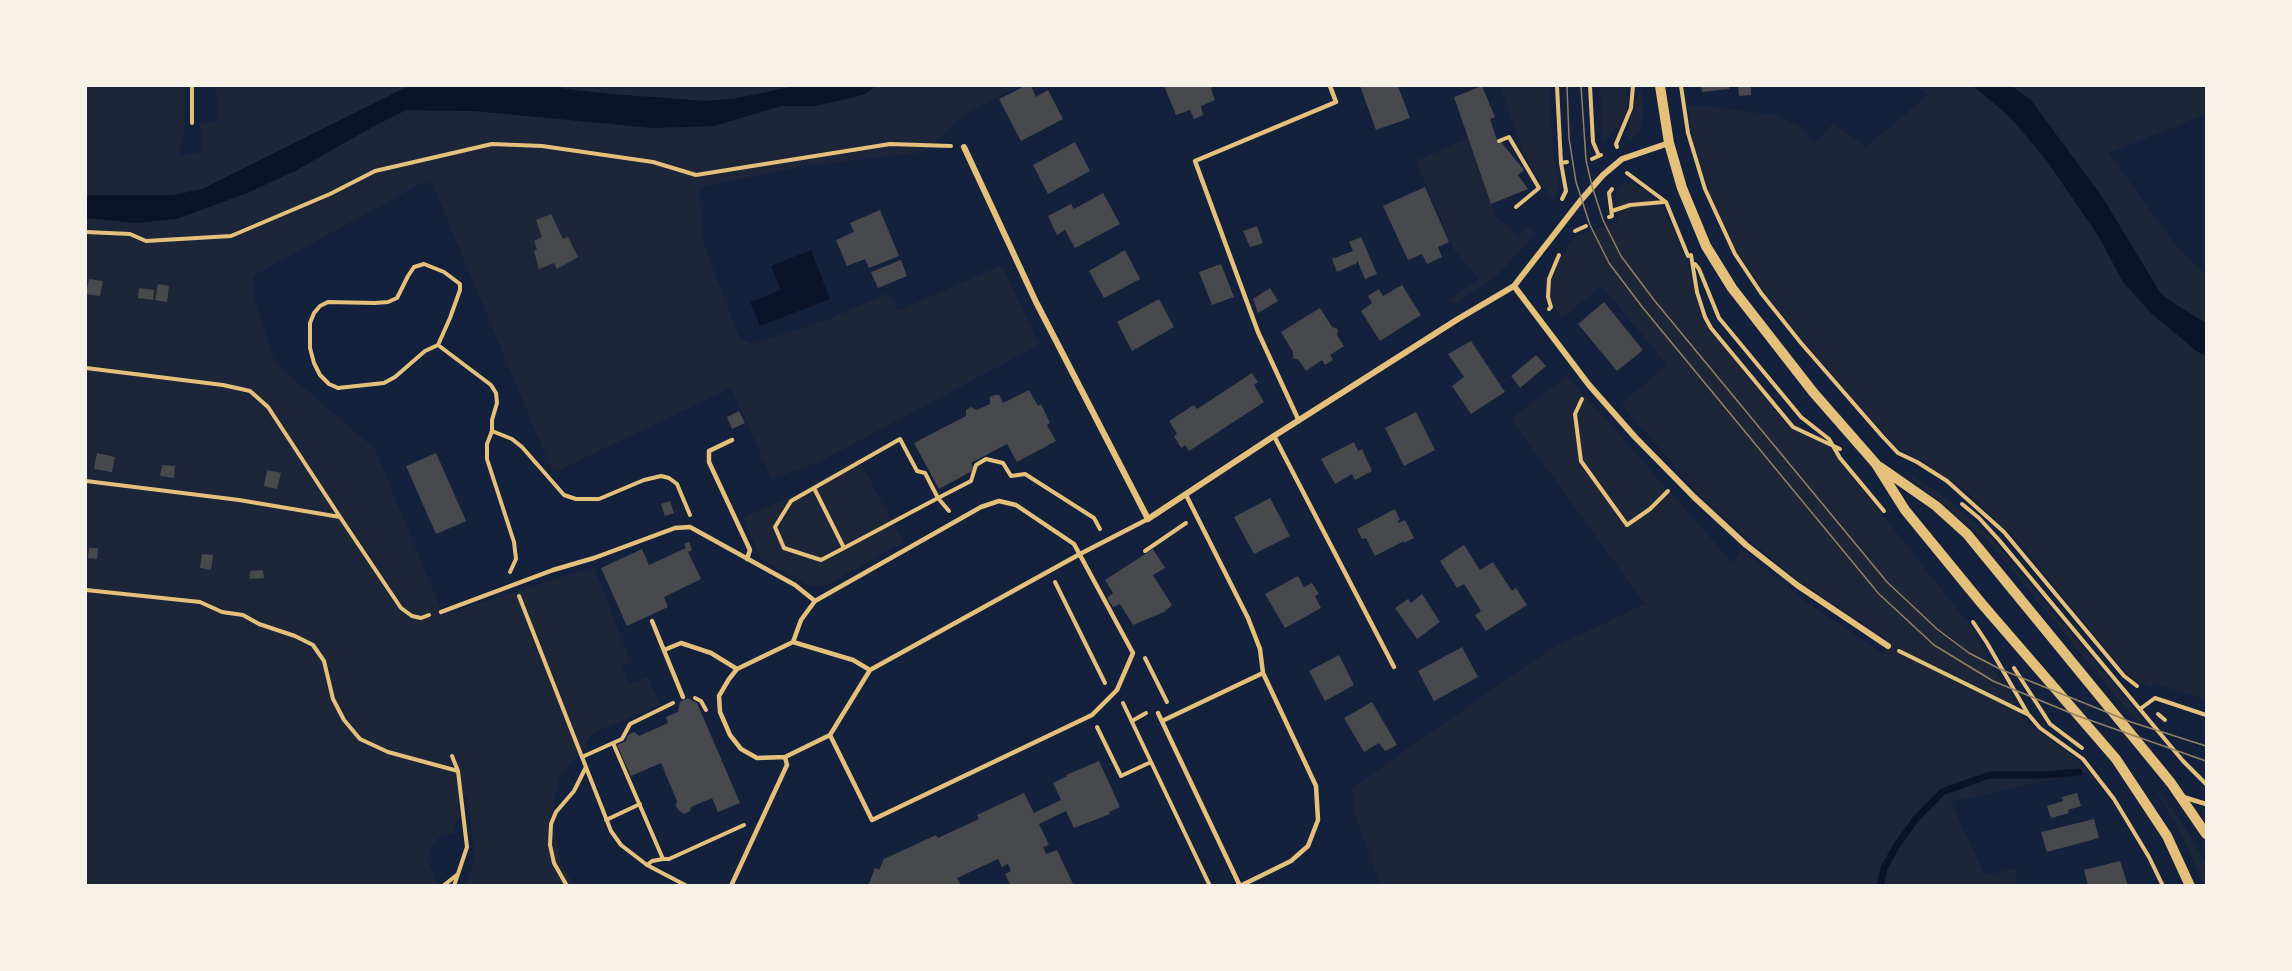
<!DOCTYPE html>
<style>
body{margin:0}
#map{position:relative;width:2292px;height:971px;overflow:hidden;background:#14213d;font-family:Ubuntu,sans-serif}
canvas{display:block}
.frame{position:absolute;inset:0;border:87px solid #f6f1e7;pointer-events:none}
</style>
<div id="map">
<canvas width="2292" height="971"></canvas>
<div class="frame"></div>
</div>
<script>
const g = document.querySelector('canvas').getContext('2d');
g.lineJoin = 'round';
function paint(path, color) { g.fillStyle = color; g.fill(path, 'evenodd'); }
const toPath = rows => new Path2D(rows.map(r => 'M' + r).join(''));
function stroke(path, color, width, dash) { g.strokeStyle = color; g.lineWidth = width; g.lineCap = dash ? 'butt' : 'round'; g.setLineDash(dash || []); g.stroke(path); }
const green = toPath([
 [86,86,185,86,184,133,178,156,202,152,200,124,218,121,216,86,409,86,202,189,168,195,176,219,247,193,406,110,475,111,653,128,745,117,781,106,815,106,865,94,876,86,1021,86,968,112,924,152,805,166,699,187,704,245,740,339,752,344,824,321,889,293,898,311,1002,265,1039,345,819,462,772,479,731,388,553,473,432,183,420,184,253,276,254,298,275,363,375,449,443,615,594,567,630,661,622,665,629,684,648,677,660,705,591,734,584,749,561,774,554,800,556,839,562,866,574,885,464,885,475,860,467,793,457,803,459,819,454,825,454,833,442,836,435,841,430,850,428,860,437,885,86,885],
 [555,86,796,86,738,98,707,101,609,94,567,89],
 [1500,86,1549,86,1553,153,1560,189,1552,201,1523,152],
 [1600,86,1626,87,1627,107,1623,120,1603,142],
 [1641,86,1643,117,1639,131,1629,143,1630,120],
 [1917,86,1973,86,2009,116,2047,161,2099,237,2124,282,2151,313,2195,350,2206,356,2206,700,2154,683,2151,688,2128,676,2010,531,2008,532,1973,497,1919,459,1900,450,1884,435,1803,341,1765,293,1737,253,1725,229,1710,195,1695,151,1688,107,1703,106,1775,115,1801,127,1814,144,1833,123,1866,147,1928,95],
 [2012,86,2203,86,2206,92,2206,114,2109,153,2176,246,2206,274,2206,323,2178,306,2161,294,2103,198],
 [1469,138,1495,215,1518,237,1529,226,1534,235,1496,277,1455,304,1449,299,1479,279,1454,250,1416,161],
 [1630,183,1646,191,1665,212,1685,256,1703,318,1709,329,1791,429,1828,446,1973,629,1987,657,2027,723,2080,761,2103,791,2085,772,1951,802,1985,875,2017,868,2016,885,1381,886,1355,815,1352,788,1550,649,1645,604,1511,419,1567,376,1733,563,1741,549,1808,603,1867,643,1883,653,1891,642,1800,582,1749,540,1698,493,1621,404,1667,365,1602,286,1562,318,1553,306,1549,297,1551,279,1559,259,1575,236,1617,222,1616,192,1620,186],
 [858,458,903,542,827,585,809,585,761,559,743,518,788,498],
 [1895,465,1944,496,1994,541,2144,721,2134,718,1990,543],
 [2158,790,2184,826,2206,863,2206,885,2204,885,2179,829,2156,791]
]);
const water = toPath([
 [409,86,555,86,567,89,609,94,707,101,738,98,796,86,876,86,865,94,847,99,815,106,781,106,714,126,653,128,475,111,406,110,374,126,295,171,247,193,176,219,136,223,86,218,86,195,175,195,202,189],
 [1973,86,2012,86,2031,100,2103,198,2161,294,2178,306,2206,323,2206,356,2195,350,2151,313,2123,282,2099,237,2047,161,2009,116],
 [811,250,830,299,760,326,750,302,781,290,771,266]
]);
const stream = toPath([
 [1880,886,1884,868,1897,845,1915,820,1942,792,1989,775,2043,775,2079,772]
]);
const building = toPath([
 [1025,86,1031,86,1036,97,1048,90,1063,119,1021,141,999,99],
 [1164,86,1213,86,1211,89,1215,100,1201,106,1203,115,1194,119,1190,110,1176,115],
 [1360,86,1398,86,1410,118,1376,130],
 [1482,86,1495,117,1490,119,1498,143,1501,142,1524,170,1518,175,1528,189,1491,204,1454,97],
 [1701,86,1729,86,1729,89,1702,92],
 [1738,86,1751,86,1751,95,1739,96],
 [1075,142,1090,171,1048,194,1033,165],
 [1425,187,1449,242,1438,247,1442,257,1427,264,1422,254,1408,260,1383,206],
 [1103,193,1120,224,1075,248,1065,230,1057,235,1048,216,1071,204,1074,209],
 [880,210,899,256,869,268,865,259,847,266,836,240,854,232,850,223],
 [551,214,563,239,568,237,578,257,557,269,554,263,539,269,534,251,537,249,534,241,542,237,536,220],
 [1257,226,1263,243,1250,247,1243,231],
 [1361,237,1377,274,1365,279,1357,260,1357,263,1337,272,1332,259,1353,251,1349,242],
 [1125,250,1140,279,1104,298,1089,271],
 [901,260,907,276,878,288,871,272],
 [1221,264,1234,297,1212,305,1199,272],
 [89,279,103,281,100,296,86,294],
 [158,284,169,286,167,302,155,300],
 [1402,285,1421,315,1380,341,1361,311,1372,303,1368,296,1379,289,1383,296],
 [139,288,154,290,153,300,138,298],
 [1270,288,1278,301,1258,313,1253,299],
 [1159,299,1174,327,1132,351,1117,322],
 [1604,302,1643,350,1617,371,1578,324],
 [1320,308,1332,327,1338,329,1337,335,1344,346,1330,355,1333,360,1325,365,1322,360,1306,371,1299,360,1293,358,1293,352,1281,332],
 [1471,341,1505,392,1471,414,1452,386,1464,377,1448,354],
 [1536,355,1546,366,1520,388,1511,376],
 [1252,373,1258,382,1254,385,1264,402,1189,451,1185,445,1181,448,1174,436,1177,434,1169,421,1194,405,1197,409],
 [1029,390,1038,406,1041,404,1050,423,1047,425,1056,441,1017,462,1007,444,971,463,973,467,972,471,939,489,914,443,966,416,966,410,971,407,977,410,990,404,990,397,995,395,999,395,1003,403],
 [739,411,745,423,732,429,727,417],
 [1416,412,1435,450,1404,466,1385,428],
 [1354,442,1358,451,1362,449,1372,471,1355,480,1352,474,1335,484,1321,459],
 [97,453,115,457,112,472,94,469],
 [436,453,466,521,436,534,406,466],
 [162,465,175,466,174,478,160,476],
 [267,470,281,473,277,489,264,486],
 [1270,498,1290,536,1254,554,1234,517],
 [670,501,674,513,665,516,661,504],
 [1395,509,1400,520,1397,521,1399,523,1405,520,1414,538,1404,543,1404,541,1375,556,1366,538,1362,539,1357,529],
 [689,542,692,550,688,552,701,579,664,597,668,607,627,626,601,568,642,549,649,565,686,548,684,544],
 [1464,545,1480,570,1493,562,1512,591,1516,588,1527,605,1486,631,1475,615,1481,611,1464,584,1457,588,1440,561],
 [89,548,98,548,97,559,88,558],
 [1153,549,1165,568,1153,575,1172,605,1164,612,1133,625,1120,604,1113,607,1107,598,1113,593,1105,580],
 [202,554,213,555,211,570,200,568],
 [263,570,264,578,250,579,250,571],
 [1298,576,1304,587,1312,583,1319,594,1315,596,1321,608,1285,628,1265,594],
 [1422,594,1440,622,1417,639,1395,608,1408,599,1411,603],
 [1462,647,1478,677,1434,701,1418,671],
 [1339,655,1354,685,1325,701,1309,671],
 [688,698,697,703,740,803,718,812,712,798,691,807,690,811,684,814,679,811,676,806,677,801,661,763,631,776,617,745,626,741,628,735,634,732,639,736,668,723,666,717,678,712,680,702],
 [1372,702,1397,745,1385,751,1379,743,1364,752,1344,718],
 [1099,761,1120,807,1109,812,1110,814,1074,828,1066,811,1039,824,1049,845,1043,847,1046,854,1057,850,1074,886,1011,886,1005,874,1011,871,1008,864,1002,867,998,859,957,878,961,886,868,886,875,868,879,870,884,859,936,835,938,838,979,819,977,815,1024,793,1034,813,1061,800,1053,783,1067,776,1066,775],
 [2077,793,2081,806,2068,810,2069,813,2051,818,2047,806,2063,801,2062,797],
 [2094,819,2099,838,2047,852,2041,832],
 [2120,861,2128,886,2088,886,2084,870]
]);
const path = toPath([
 [1557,86,1561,163],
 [1590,86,1593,142,1599,156],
 [1681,86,1688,133,1705,189,1735,254,1761,293,1801,343,1882,436,1898,453,1917,462,1947,481,2004,532,2124,676,2137,686],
 [192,123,192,86],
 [1499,141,1509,137,1539,188,1516,207],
 [1617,147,1616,144,1631,108,1633,86],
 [1592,159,1601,155],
 [1627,173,1666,202,1688,256],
 [1562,199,1566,191,1561,163,1567,162],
 [1612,211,1630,205,1664,202],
 [1609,217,1612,216,1609,193,1612,189],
 [1575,231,1586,226],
 [86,232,130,234,146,241,231,236,330,194,375,171,492,144,542,146,653,162,696,175,890,144,951,146],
 [1691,255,1697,292,1705,317,1711,328,1793,427,1840,449],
 [1695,264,1699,269,1719,318,1801,417,1829,439,1840,458,1884,511],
 [1549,309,1551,307,1548,297,1549,279,1559,255],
 [438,345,450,318,460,290,460,284,444,272,424,264,414,267,408,276,397,298,388,302,375,303,328,302,320,306,314,313,310,323,310,348,314,363,320,375,329,384,338,388,384,383,395,377,425,351,438,345,491,385,496,393,497,403,492,420,492,431,487,444,487,459,514,542,516,559,510,572],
 [86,368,223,385,250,391,268,407,340,517],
 [1582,399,1575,414,1581,461,1627,525,1650,509,1668,491],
 [492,431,512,439,522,447,564,495,576,499,599,499,644,480,661,476,669,478,677,484,690,515],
 [86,481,239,500,340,517,401,608,412,616,421,618,429,615],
 [814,488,844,548],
 [1962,504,1979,518,1999,540,2183,761,2206,784],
 [949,511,938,498,925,473,917,471,900,439,791,501,775,527,784,548,821,560,844,548,938,498,971,481,976,465,986,459,1003,463,1011,476,1025,474,1094,518,1100,529],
 [1145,551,1186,523],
 [1055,582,1105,683],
 [86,590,200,602,222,612,243,615,259,624,295,636,313,645,324,661,333,699,344,720,360,739,388,752,458,771],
 [519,596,582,757],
 [1973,622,1987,643,2028,714,2040,728,2083,759,2114,799,2149,857,2163,886],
 [1899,651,2027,714],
 [1145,658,1167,702],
 [2014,668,2050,724,2082,748],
 [695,698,701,701,706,710],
 [1123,703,1210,886],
 [2140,709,2155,698,2206,715],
 [2158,714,2165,720],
 [1132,721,1146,713],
 [1097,727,1121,776,1151,762],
 [613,743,622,739,630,724,673,703],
 [452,756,458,771,467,847,454,886],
 [606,820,640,804],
 [647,865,652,861,663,859],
 [443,886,458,874],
 [567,886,554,863,550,845,551,824,556,812,574,791,586,767],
 [687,886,647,865,621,845,611,831,582,757,613,743,663,859,669,859,744,825]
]);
const service = toPath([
 [1299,421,1258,332,1195,161,1336,102,1330,86],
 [1274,436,1394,667],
 [732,440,709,451,709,462,750,550,747,559],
 [1186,495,1248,618,1260,649,1263,673,1316,786,1318,820,1308,846,1291,861,1240,886],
 [441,612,553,570,594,558,675,528,690,527,795,585,815,601],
 [652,621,683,697],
 [793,642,801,620,815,601,981,507,999,501,1016,505,1074,544,1133,653,1117,690,1092,715,872,820,830,735],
 [664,650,681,643,711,653,737,669],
 [870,670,853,660,793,642,737,669,729,679,719,696,720,712,730,735,741,749,757,758,785,757,830,735,870,670,1080,554,1148,519],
 [1158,713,1240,886],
 [1162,721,1263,673],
 [2183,797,2206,804],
 [731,886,787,765,785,757]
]);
const minor = toPath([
 [964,147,1036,302,1148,519,1274,436,1458,319,1514,286,1581,200,1603,175,1622,159,1669,143],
 [1514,286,1589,385,1635,437,1694,497,1746,545,1797,585,1888,646]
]);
const tertiary = toPath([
 [1660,86,1669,143,1682,188,1706,246,1732,288,1813,392,1876,464,1905,510,1982,604,2116,759,2167,836,2190,886],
 [1880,467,1936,506,1967,534,2171,783,2206,834]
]);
const tram = toPath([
 [1567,86,1569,138,1576,182,1590,225,1609,263,1643,308,1879,594,1934,645,1993,681,2078,716,2206,761],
 [1581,86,1586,160,1592,186,1603,220,1621,256,1654,300,1887,582,1937,629,1969,653,2000,669,2131,722,2206,746]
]);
paint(green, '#1d2539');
paint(water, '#0b132b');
stroke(stream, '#0b132b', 7);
paint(building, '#48494c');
stroke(path, '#e5c07b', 4);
stroke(service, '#e5c07b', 4.5);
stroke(minor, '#e5c07b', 6);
stroke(tertiary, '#e5c07b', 10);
stroke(tram, '#918062', 1.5);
</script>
